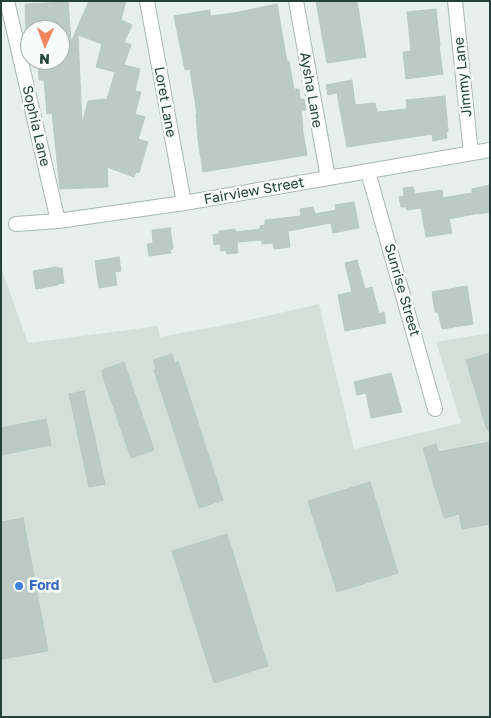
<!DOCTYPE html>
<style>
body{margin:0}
#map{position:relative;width:491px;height:718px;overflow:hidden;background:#e6efeb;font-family:"Golos Text",sans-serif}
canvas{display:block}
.frame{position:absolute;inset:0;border:2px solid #24423a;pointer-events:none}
.north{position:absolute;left:20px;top:20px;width:50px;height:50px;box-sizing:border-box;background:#f7fbf9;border:1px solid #a3b1ad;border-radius:50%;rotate:182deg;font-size:14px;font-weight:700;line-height:20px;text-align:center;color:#24423a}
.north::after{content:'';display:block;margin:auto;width:18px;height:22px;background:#f4845f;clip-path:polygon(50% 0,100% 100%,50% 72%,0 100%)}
</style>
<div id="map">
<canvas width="491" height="718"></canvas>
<div class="frame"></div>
<div class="north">N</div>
</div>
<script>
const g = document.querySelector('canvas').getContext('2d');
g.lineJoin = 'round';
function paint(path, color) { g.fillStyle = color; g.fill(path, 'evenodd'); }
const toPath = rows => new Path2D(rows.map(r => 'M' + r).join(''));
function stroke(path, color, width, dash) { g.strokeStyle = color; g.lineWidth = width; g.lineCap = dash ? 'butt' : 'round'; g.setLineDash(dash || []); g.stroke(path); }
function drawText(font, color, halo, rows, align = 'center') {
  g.font = font + ' "Golos Text",sans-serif'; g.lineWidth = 5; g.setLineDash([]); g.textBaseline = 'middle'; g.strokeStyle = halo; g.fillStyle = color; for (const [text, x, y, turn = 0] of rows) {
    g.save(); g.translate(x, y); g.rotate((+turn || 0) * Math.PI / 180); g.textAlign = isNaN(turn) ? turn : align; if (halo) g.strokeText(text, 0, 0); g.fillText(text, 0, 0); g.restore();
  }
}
const built = toPath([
 [1,265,4,276,28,343,158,326,160,337,245,321,319,304,354,449,461,423,436,342,490,333,490,717,1,717]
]);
const building = toPath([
 [89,1,126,1,121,20,132,25,124,42,131,45,124,65,140,69,135,91,141,92,135,114,145,117,138,139,148,142,139,173,136,172,134,177,107,167,108,187,60,189,52,113,47,114,44,80,39,80,38,60,60,60,60,30,26,30,25,4,68,2,71,42,89,1],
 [78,35,102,44,96,67,115,72,107,99,88,101,82,124,78,35],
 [316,1,357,1,366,57,327,63,316,1],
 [277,4,287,62,289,61,294,89,299,89,300,99,304,99,306,110,301,110,303,127,302,127,307,155,203,172,198,140,196,114,197,114,190,69,185,70,174,16,210,10,210,16,234,13,277,4],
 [436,9,440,46,439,46,443,74,406,79,403,52,411,51,407,12,436,9],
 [352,80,355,105,375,103,377,112,407,109,406,100,445,96,448,131,446,132,447,138,433,141,432,134,347,147,337,93,328,95,326,85,352,80],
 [490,185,490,212,479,214,479,213,449,219,452,233,426,237,421,208,407,210,406,207,401,207,399,197,404,196,403,188,413,187,415,194,442,190,443,198,472,193,472,189,490,185],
 [354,202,359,228,333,233,331,224,330,223,288,231,290,247,274,249,273,243,262,244,262,240,237,242,238,253,227,254,226,250,221,251,220,244,214,245,213,235,219,234,219,231,235,229,236,232,260,229,260,226,265,225,265,220,301,216,300,209,313,207,315,214,336,210,335,205,354,202],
 [170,228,173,249,170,250,171,253,149,256,147,244,153,243,152,230,170,228],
 [119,257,121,271,115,272,117,285,99,288,95,261,119,257],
 [357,260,365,289,372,287,379,314,384,312,386,323,345,331,338,295,352,292,345,263,357,260],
 [56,267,56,268,62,268,64,283,58,284,58,285,36,289,33,271,56,267],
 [467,286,473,324,442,329,438,312,435,312,432,292,467,286],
 [490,353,490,430,487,430,466,360,490,353],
 [172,354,175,363,178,361,223,500,199,508,154,370,156,369,153,360,172,354],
 [124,362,154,450,131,458,102,374,102,370,124,362],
 [391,373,402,412,371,418,366,393,357,395,354,382,391,373],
 [84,391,105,484,89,487,69,394,84,391],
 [46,419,51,445,1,455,1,428,46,419],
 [490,442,490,524,462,529,459,514,444,518,423,448,436,444,438,452,490,442],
 [370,482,398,573,337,592,308,501,370,482],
 [23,518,48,651,1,659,1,522,23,518],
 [227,534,268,666,214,683,172,551,227,534]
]);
const street = toPath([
 [7,1,58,221],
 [147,1,184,203],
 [296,1,328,178],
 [455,1,471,153],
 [368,172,435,409],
 [16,224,58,221,184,203,490,150]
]);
const markers = [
 [19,586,5,"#3f7fe0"]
];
const streetNames = [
 ["Jimmy Lane",463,77,-96],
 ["Aysha Lane",311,90,80],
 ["Loret Lane",165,102,80],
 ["Sophia Lane",36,126,77],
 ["Fairview Street",254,191,-10],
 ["Sunrise Street",402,290,74]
];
const shopNames = [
 ["Ford",29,586]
];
paint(built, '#d4dfda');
paint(building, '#bbcac4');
stroke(building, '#b8c9c2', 1);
stroke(street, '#a8b8b2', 16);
stroke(street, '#fff', 14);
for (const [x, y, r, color] of markers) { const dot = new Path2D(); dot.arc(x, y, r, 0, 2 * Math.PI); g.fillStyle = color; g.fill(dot); stroke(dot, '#f7fbf9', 2); }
drawText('14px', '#24423a', '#f7fbf9', streetNames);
drawText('bold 14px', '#366cbe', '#f7fbf9', shopNames, 'left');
</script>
